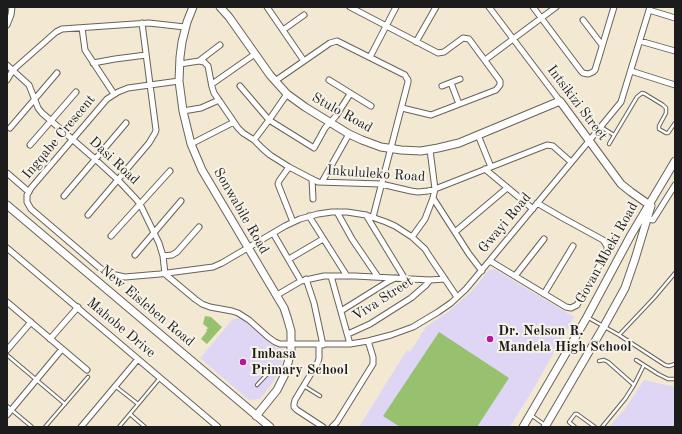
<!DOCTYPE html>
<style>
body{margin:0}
#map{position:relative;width:682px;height:434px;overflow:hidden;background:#f3e8d1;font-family:"Old Standard TT",serif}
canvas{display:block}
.frame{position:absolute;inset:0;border:8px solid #1c1c1c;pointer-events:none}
</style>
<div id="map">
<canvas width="682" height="434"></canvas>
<div class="frame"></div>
</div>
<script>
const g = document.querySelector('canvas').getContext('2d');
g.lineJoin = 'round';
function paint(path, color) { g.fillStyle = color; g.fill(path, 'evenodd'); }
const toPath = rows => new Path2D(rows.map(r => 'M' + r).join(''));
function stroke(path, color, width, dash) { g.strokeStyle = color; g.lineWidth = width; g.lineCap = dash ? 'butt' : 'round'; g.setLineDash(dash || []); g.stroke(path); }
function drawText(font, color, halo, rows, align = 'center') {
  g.font = font + ' "Old Standard TT",serif'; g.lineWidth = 4; g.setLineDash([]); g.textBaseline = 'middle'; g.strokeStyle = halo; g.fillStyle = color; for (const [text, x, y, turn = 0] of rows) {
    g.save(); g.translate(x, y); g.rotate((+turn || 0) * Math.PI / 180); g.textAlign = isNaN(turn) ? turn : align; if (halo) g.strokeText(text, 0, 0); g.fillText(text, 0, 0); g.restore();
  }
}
const built = toPath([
 [494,269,574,317,535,386,510,427,359,427,407,350,410,352,426,327,448,312,471,292,489,270],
 [241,318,276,348,281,348,283,350,281,367,274,381,260,399,249,400,200,358,233,319],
 [644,380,675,387,675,427,609,427,625,409]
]);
const green = toPath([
 [205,316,211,317,222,327,207,344,201,339,207,331,206,330,208,328,203,324],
 [439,332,509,378,477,427,400,427,383,416]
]);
const lane = toPath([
 [601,127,614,135],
 [609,144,637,97,642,93,645,94,663,105,666,108,666,113,659,126,659,129,666,133,668,133,675,123],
 [587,317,619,335,665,365,669,366,675,364],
 [619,335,654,298,675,273],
 [7,355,65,404],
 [636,360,658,374,668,379,675,379],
 [599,361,604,360,608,362,634,385],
 [257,385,272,369,275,369,283,373],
 [115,386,138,404],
 [304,386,320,396],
 [7,406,32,427],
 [130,414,145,427],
 [531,415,545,425],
 [45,427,88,377],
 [119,427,160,378],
 [575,427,569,422,575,414,577,414,595,427],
 [602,427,625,399,634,385,644,365]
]);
const street = toPath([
 [267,7,304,61],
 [350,7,438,53,444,52,463,38,469,39,500,81,500,85,496,90,431,115,402,108],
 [489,7,560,101],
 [533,7,581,71,583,73,588,74,593,72,595,70,614,7],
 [649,10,675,18],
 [583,20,602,45],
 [7,25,11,15,12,7],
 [82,28,85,50,114,94],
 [283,30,304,15],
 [640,41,675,51],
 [416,42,436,7],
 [370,57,396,7],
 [485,60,556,7],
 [199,61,204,62,208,66,212,87,214,93,238,128,243,133,254,140,263,149,270,155,289,167,312,179,318,182,381,184,411,191,418,192,428,191,435,189,547,145,553,146,571,162],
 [93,63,115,59,146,55],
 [180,64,199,61,220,45],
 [7,65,29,85,38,108,42,113,95,159,118,180,136,199,140,204,159,243,163,256,165,274,195,299,202,304,210,307,232,311,238,313,249,320,268,337,275,342,280,344,350,344,368,341,391,335,413,327,438,312,451,303,466,289,589,141,621,102,650,7],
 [631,71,675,85],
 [7,80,13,70,56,32,62,29,149,23,185,27],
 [329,80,371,106],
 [179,81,128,88,118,92,107,99,31,188,27,195,27,202,31,209,100,268,111,274,125,277,160,274,213,267,222,263,285,226,300,219,318,214,332,212,347,212,366,215,386,222,395,226,412,237,425,249,430,257,457,297],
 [275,81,330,43,337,41,405,75,406,77,408,80,408,82,373,217],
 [451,83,459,104],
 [212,84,255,54],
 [240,86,269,120,314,148,325,128,336,116,350,94],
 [442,86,460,79],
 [183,111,201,108,219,100],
 [10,128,57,73],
 [478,135,491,167],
 [254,140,269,120,287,94],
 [191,144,234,122],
 [30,145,76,92],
 [289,167,279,181,278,184,293,222],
 [485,169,533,209],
 [7,173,29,192],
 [312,179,313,199],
 [322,182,349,134],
 [64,196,126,123],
 [433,198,469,254,482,271],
 [337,212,352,239,378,277],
 [88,215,149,143,155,133,156,130,142,23],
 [366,215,405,279],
 [309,216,347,276],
 [648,219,653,220,675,185],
 [455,232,507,188],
 [273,233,301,281],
 [111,236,170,171],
 [412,237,425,219,433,198,435,189,430,150],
 [7,248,218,427],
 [135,255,181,201],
 [163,256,172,255,177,252,199,227],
 [289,259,323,239],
 [490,261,566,307,571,308,577,305,607,252,607,246,603,240,561,217,537,203],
 [331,276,350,344],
 [515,276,544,239],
 [306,279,314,303,323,345],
 [544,294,573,246],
 [277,295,301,281,324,276,355,276,430,280,445,279],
 [7,302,87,370],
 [341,311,389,281,395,278],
 [348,334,370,324,411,298,426,285,430,280],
 [50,339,78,307],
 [319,345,319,358,318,362,295,400,294,404,294,407,297,410,323,427],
 [7,350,31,322],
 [7,415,62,349],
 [81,427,138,359],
 [332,427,337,422,373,364,373,357,368,341]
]);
const secondary = toPath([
 [193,7,187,22,182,42,180,57,179,81,183,111,191,144,202,170,284,308,287,317,291,331,291,351,285,374,277,390,256,416],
 [220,7,229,17,270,75,287,94,305,107,349,134,362,140,381,147,401,150,421,151,438,148,459,143,560,101,621,184,631,192,651,206],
 [7,205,270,427],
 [523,427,587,317,631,235,675,161],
 [545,427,604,326,625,288,635,259,651,206]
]);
const markers = [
 [490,339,4,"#b5179e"],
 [243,362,4,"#b5179e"]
];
const streetNames = [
 ["Intsikizi Street",577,103,53],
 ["Stulo Road",342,113,29],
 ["Ingqabe Crescent",59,137,-50],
 ["Dasi Road",114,161,43],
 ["Inkululeko Road",376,174,4],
 ["Sonwabile Road",241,211,60],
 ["Gwayi Road",505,223,-50],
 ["Govan Mbeki Road",607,253,-61],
 ["Viva Street",383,299,-33],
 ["New Eisleben Road",147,306,40],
 ["Mahobe Drive",121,328,40]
];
const poiNames = [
 ["Dr. Nelson R.",498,331],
 ["Mandela High School",498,347],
 ["Imbasa",251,354],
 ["Primary School",251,370]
];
paint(built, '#dfd5f5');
paint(green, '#97c16e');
stroke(lane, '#67635b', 4.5);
stroke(street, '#67635b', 7);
stroke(secondary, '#67635b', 9);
stroke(lane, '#fff', 2.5);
stroke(street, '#fff', 5);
stroke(secondary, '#fff', 7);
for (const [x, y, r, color] of markers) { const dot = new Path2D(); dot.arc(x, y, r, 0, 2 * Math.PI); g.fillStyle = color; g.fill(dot); stroke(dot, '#f7f3e8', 1.5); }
drawText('14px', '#1c1c1c', '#f7f3e8', streetNames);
drawText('bold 14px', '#1c1c1c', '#f7f3e8', poiNames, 'left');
</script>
